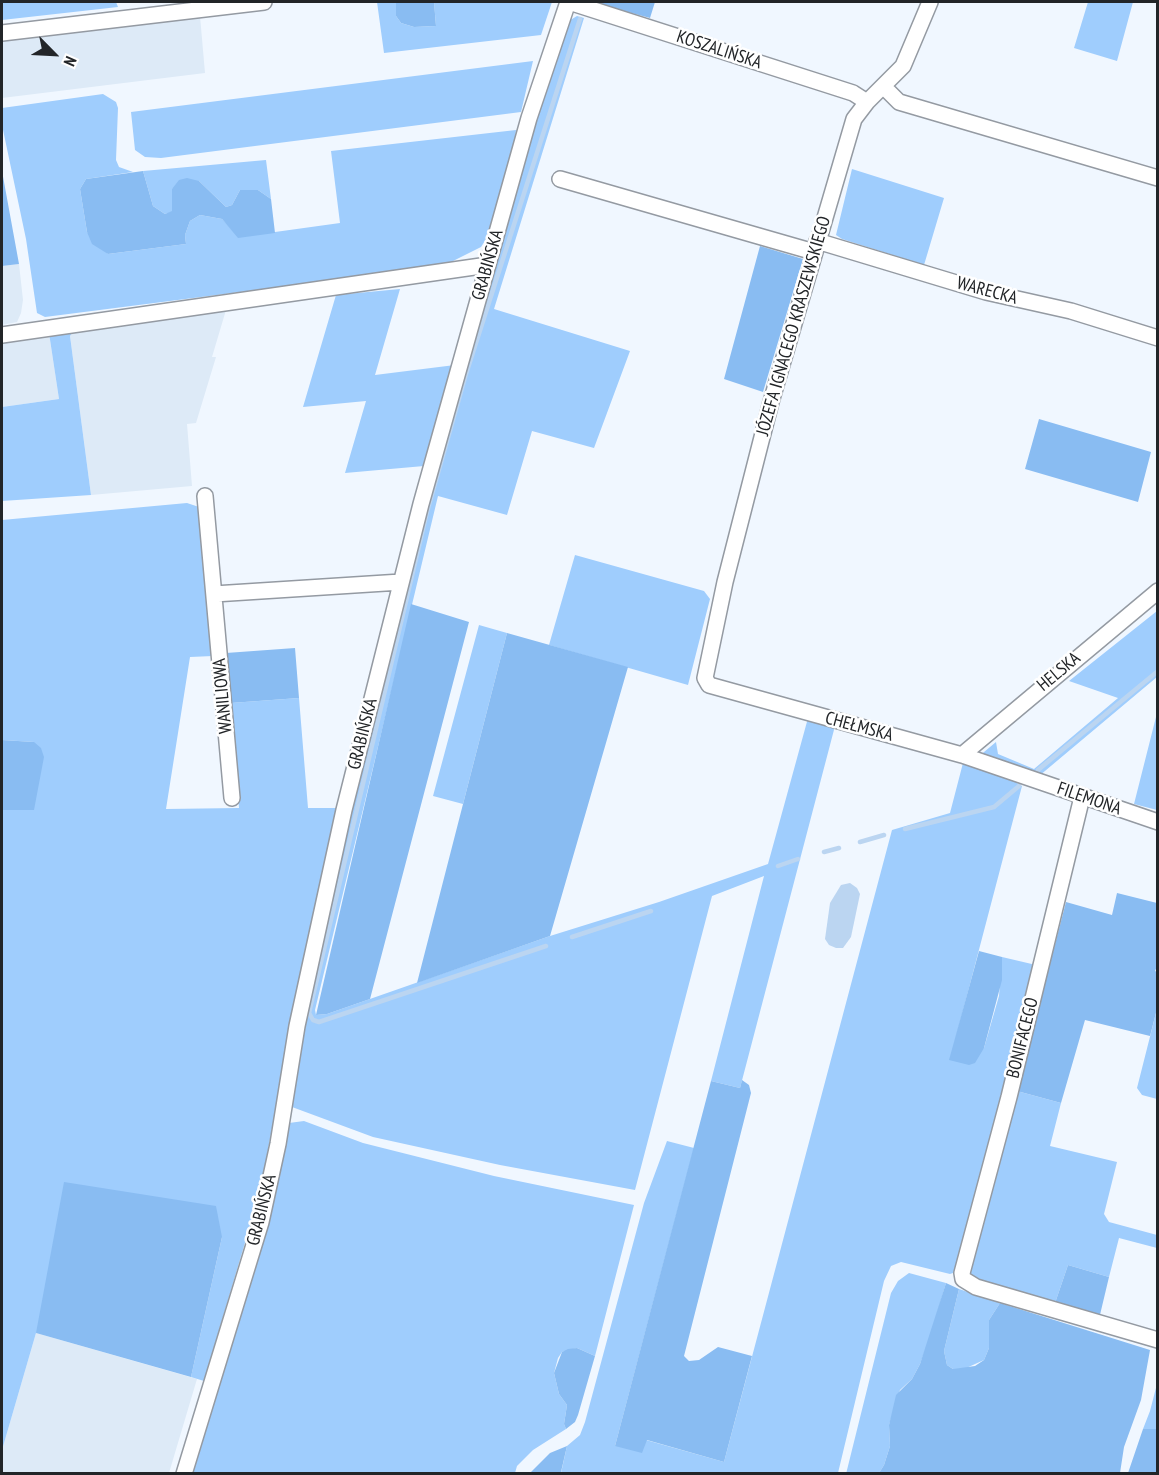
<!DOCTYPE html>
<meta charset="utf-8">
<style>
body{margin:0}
#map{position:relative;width:1159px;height:1475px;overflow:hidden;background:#f0f7ff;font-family:"PT Sans Narrow",sans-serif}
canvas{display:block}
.frame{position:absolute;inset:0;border:3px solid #222528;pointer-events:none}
.north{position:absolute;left:24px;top:24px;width:60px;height:60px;-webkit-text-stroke:4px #fff;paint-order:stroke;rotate:114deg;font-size:16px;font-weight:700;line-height:24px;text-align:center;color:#222528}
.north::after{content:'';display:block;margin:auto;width:21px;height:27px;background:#222528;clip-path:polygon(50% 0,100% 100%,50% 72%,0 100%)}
</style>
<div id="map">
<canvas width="1159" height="1475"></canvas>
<div class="frame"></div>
<div class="north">N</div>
</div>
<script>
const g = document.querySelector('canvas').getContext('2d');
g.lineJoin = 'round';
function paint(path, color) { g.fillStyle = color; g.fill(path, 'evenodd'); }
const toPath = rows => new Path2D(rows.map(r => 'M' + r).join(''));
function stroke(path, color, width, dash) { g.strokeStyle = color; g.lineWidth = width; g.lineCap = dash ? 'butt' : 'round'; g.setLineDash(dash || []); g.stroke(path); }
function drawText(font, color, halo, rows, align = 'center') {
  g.font = font + ' "PT Sans Narrow",sans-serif'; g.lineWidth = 5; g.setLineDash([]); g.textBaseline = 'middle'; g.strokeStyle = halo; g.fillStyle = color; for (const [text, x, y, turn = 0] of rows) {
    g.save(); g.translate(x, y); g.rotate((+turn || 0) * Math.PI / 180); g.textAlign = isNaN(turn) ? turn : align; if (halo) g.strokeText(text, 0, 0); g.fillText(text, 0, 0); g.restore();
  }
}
const built = toPath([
 [200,16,205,73,2,98,2,38],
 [19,264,23,300,21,313,17,322,2,325,2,266],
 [226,310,212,357,216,357,196,423,187,424,192,486,91,495,70,336,74,330],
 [49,333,59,399,2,407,2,339],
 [36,1333,197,1379,169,1473,2,1473,2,1450]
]);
const green = toPath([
 [2,2,116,2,118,7,2,20],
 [377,2,396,2,396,16,401,23,414,27,436,26,434,2,552,2,541,35,384,53],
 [1088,2,1133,2,1117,61,1074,48],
 [577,16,584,18,494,309,630,351,594,448,532,431,507,515,438,496,315,1010,316,1015,327,1014,550,936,659,902,768,864,808,718,835,726,740,1088,711,1081,764,876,712,896,635,1190,500,1165,373,1137,292,1107,304,1021,303,1011,396,615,483,301,550,76,567,22],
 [533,61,521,112,161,158,145,157,135,150,131,112],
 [103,94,116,102,118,108,116,160,119,167,133,172,86,179,80,189,87,232,108,254,186,244,185,235,190,221,200,215,222,219,239,237,340,223,331,151,516,130,514,150,488,236,481,247,443,266,45,317,37,313,26,239,2,125,2,108],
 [266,160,271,199,258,190,240,190,232,205,226,207,199,181,172,189,172,212,165,214,153,206,143,171],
 [852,169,944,198,924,265,842,239,836,235],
 [400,289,375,375,455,365,424,466,345,473,366,401,303,407,336,295],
 [74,330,70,336,91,495,2,501,2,407,59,399,49,333],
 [187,503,202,508,213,656,190,657,166,809,239,808,231,703,299,698,308,808,338,808,296,1001,260,1192,204,1381,191,1377,222,1237,36,1333,2,1450,2,810,34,809,34,742,2,740,2,520],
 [575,555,704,591,710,599,688,685,549,645],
 [1157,611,1157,677,1039,776,978,757,996,742,998,754,1034,769,1118,698,1069,681],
 [479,625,507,633,463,804,433,796],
 [1157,713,1157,810,1134,804],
 [963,763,1020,780,1017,783,1022,786,950,1060,984,1048,999,996,1002,957,1036,965,956,1272,950,1274,901,1262,891,1266,884,1281,838,1473,561,1473,567,1446,580,1435,585,1422,644,1203,667,1141,694,1148,615,1446,646,1440,724,1462,892,830,950,813],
 [1157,1009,1157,1099,1142,1095,1137,1088],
 [1017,1091,1061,1103,1050,1146,1117,1162,1104,1214,1109,1222,1157,1235,1157,1248,1119,1238,1109,1277,1068,1265,1054,1306,981,1285,970,1275],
 [304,1121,363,1143,494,1176,634,1205,595,1356,577,1348,562,1352,558,1358,554,1373,559,1394,567,1405,564,1424,566,1429,533,1450,517,1466,515,1473,191,1474,289,1123],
 [909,1273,946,1283,930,1337,920,1364,912,1379,900,1390,889,1425,890,1446,884,1465,879,1473,846,1474,891,1293,898,1281],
 [959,1289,1000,1303,989,1320,989,1348,984,1360,964,1369,953,1369,947,1365,944,1351],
 [1157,1384,1157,1429,1143,1429,1150,1411]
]);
const forest = toPath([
 [396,2,434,2,436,26,414,27,401,23,396,16],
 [591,2,655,2,650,18],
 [2,171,19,264,2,266],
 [143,171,153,206,165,214,172,211,172,189,179,180,187,178,199,181,226,207,232,205,240,190,258,190,271,199,275,233,238,238,222,219,200,215,190,221,185,235,186,244,108,254,92,244,87,232,80,189,86,179],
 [760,246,803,259,763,392,724,379],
 [1039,419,1151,452,1138,502,1025,469],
 [411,604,469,622,370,999,327,1014,316,1015],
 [507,633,628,667,550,936,417,983],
 [295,648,299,698,231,703,226,653],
 [2,740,34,742,41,748,44,757,34,810,2,810],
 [1117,893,1157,903,1158,968,1155,970,1157,974,1157,1009,1150,1036,1085,1020,1061,1103,1017,1091,1066,902,1112,915],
 [979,951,1002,957,1002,980,984,1048,975,1063,969,1065,949,1060],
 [742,1080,749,1085,751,1093,684,1356,689,1361,699,1360,718,1347,752,1356,724,1462,647,1440,642,1453,615,1446,711,1081,740,1088],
 [64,1182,216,1206,222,1237,191,1377,36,1333],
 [1068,1265,1109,1277,1099,1319,1054,1306],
 [946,1283,959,1289,944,1351,947,1365,953,1369,975,1366,984,1360,989,1348,989,1320,1000,1303,1150,1350,1141,1400,1124,1447,1120,1473,879,1473,884,1465,890,1446,889,1425,896,1395,912,1379,920,1364],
 [577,1348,595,1356,578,1415,575,1422,566,1429,564,1424,567,1405,559,1394,554,1373,562,1352,568,1349],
 [1143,1429,1157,1429,1157,1473,1128,1473],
 [567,1446,561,1472,564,1473,530,1473,550,1453]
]);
const water = toPath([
 [850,883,857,888,860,894,851,937,843,948,836,948,829,945,825,939,830,903,841,885]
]);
const stream = toPath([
 [1038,770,1158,671],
 [905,829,994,807,1019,786],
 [860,842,884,835],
 [824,852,839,848],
 [778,866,798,859],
 [572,937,651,911],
 [546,946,319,1022,313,1020,309,1013,427,512,466,374,580,19]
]);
const minor = toPath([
 [569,2,853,93,867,102],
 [930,2,903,66,867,102,854,119,771,402,725,582,705,678,709,685,962,755,1158,822],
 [2,33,264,2],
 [884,87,899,102,1158,178],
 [560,179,814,252],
 [817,241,986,292,1071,311,1158,338],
 [2,335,488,265],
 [205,496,232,798],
 [214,594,401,582],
 [962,755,1158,591],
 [1082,797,1009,1097,962,1273,963,1279,976,1287,1158,1340],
 [184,1474,261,1222,278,1144,297,1026,344,810,421,504,529,118,568,2]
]);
const streetNames = [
 ["KOSZALIŃSKA",719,50,18],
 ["GRABIŃSKA",488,265,-74],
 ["WARECKA",987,291,15],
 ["JÓZEFA IGNACEGO KRASZEWSKIEGO",794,326,-74],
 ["HELSKA",1059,672,-40],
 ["WANILIOWA",223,696,-95],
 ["CHEŁMSKA",859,727,15],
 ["GRABIŃSKA",363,734,-76],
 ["FILEMONA",1089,799,19],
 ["BONIFACEGO",1023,1038,-76],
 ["GRABIŃSKA",262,1210,-76]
];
paint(built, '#ddeaf7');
paint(green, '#9fcdfd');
paint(forest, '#89bcf2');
paint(water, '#bbd5f1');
stroke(stream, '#bbd5f1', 4.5);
stroke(minor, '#949aa2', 18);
stroke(minor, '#fff', 15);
drawText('18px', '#222528', '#fff', streetNames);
</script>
